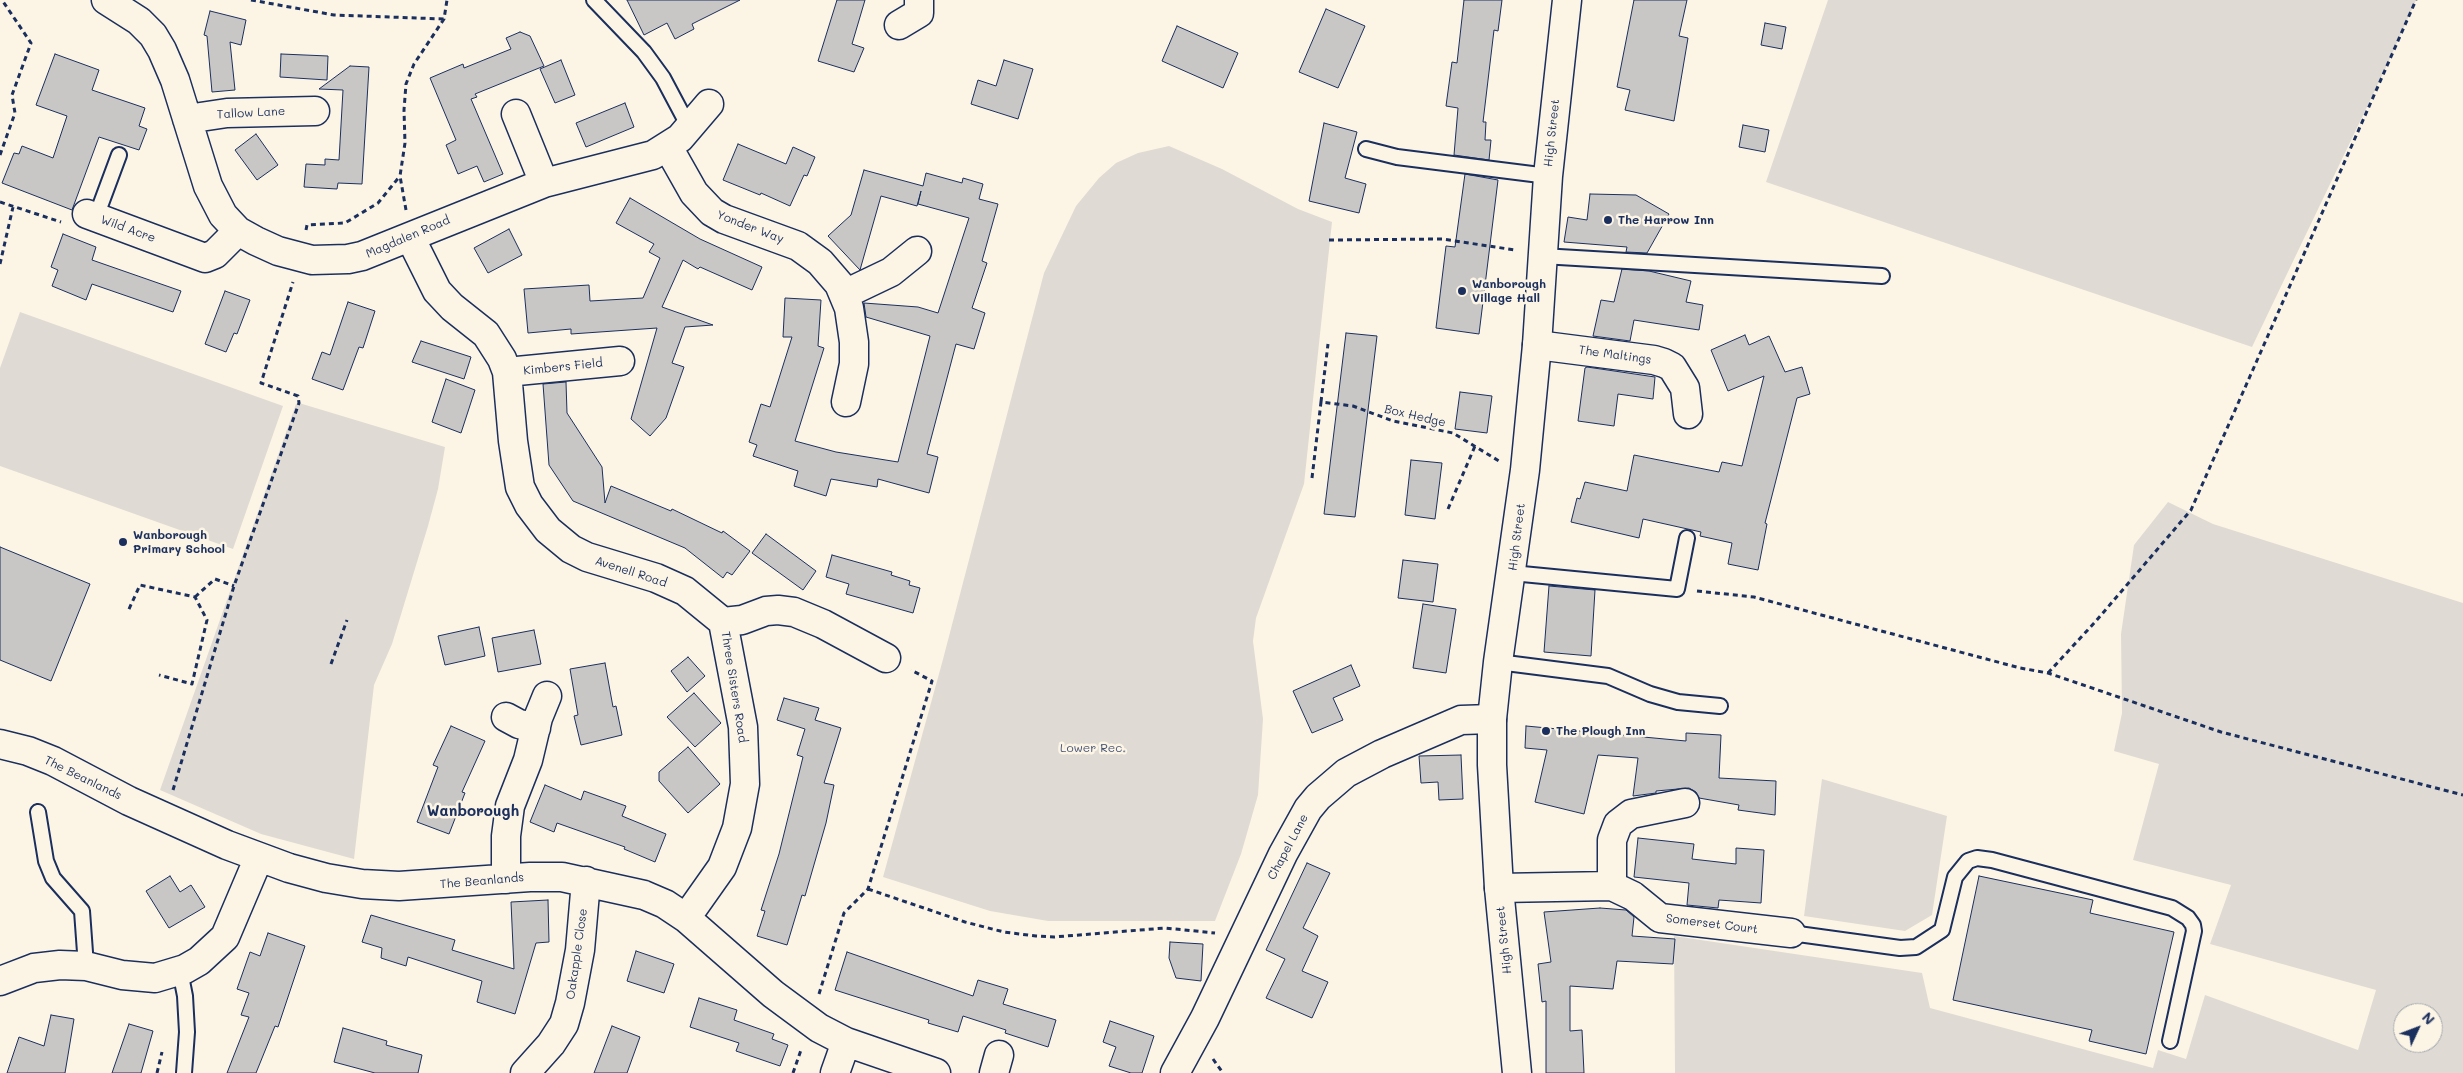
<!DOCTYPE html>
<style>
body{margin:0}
#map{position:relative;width:2463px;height:1073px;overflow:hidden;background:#fcf5e5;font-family:Mali,sans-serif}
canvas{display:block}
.north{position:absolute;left:2393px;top:1003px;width:50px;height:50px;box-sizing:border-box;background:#fcf5e5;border:1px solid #a2a6af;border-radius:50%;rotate:47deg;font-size:14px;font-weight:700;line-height:20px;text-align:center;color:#1b2f5e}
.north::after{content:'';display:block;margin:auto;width:18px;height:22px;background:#1b2f5e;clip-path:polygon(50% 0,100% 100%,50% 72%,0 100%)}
</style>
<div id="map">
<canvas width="2463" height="1073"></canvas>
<div class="north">N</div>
</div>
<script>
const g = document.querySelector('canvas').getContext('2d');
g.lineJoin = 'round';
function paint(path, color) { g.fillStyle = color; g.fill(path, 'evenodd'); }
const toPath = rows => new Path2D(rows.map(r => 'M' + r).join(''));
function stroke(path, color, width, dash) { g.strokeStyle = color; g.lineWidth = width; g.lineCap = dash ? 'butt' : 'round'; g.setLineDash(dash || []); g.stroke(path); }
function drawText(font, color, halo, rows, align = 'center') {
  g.font = font + ' Mali,sans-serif'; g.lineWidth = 5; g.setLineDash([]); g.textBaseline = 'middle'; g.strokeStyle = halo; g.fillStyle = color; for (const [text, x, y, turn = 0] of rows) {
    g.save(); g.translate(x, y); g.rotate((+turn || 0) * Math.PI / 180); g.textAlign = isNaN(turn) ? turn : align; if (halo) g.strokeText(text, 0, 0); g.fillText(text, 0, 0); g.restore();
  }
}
const green = toPath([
 [1828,0,2416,0,2388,63,2252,347,1766,182],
 [1169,146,1222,169,1298,209,1332,222,1304,484,1256,618,1253,641,1263,719,1258,795,1241,854,1215,921,1048,921,990,911,883,877,942,663,1044,273,1076,206,1099,178,1116,163,1138,153],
 [20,312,283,406,233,549,0,466,0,368],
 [299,403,445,447,438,489,428,526,392,644,374,685,354,859,261,834,160,790,296,404],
 [2168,502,2213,524,2463,603,2463,1073,1675,1073,1674,936,1922,973,1930,1008,2153,1068,2158,1050,2186,1059,2205,995,2358,1050,2376,990,2210,944,2231,885,2133,860,2159,764,2114,751,2122,713,2121,634,2134,545],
 [2403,1013,2433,1013,2433,1043,2403,1043],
 [1822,779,1947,816,1932,915,1905,931,1804,916]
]);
const building = toPath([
 [627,0,740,0,692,24,694,29,675,39,667,23,644,35,627,0],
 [837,0,865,0,852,44,864,48,854,72,818,61,837,0],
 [1464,0,1502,0,1498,31,1494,30,1483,122,1486,122,1485,140,1491,140,1489,160,1454,155,1458,108,1446,106,1452,62,1457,63,1464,0],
 [1634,0,1687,0,1679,36,1688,38,1674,121,1625,110,1630,90,1617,87,1634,0],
 [1326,9,1365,26,1338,88,1299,72,1326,9],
 [210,11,246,20,241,45,230,42,235,90,212,92,207,36,204,35,210,11],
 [1765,23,1786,27,1782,49,1761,45,1765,23],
 [1177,26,1238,53,1223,88,1162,61,1177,26],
 [520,32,530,36,544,66,475,94,477,97,471,99,503,174,484,182,477,166,458,174,446,145,456,140,430,78,463,64,464,68,511,49,506,38,520,32],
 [55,54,99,70,92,90,145,108,139,126,147,129,139,150,99,137,72,210,2,183,14,153,19,154,22,146,53,158,67,116,36,105,55,54],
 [281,54,328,56,327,80,280,77,281,54],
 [561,60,575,95,555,103,540,69,561,60],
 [1004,60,1033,69,1018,119,971,104,978,80,996,86,1004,60],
 [350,66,369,67,362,184,338,183,337,189,304,187,306,164,325,165,325,159,339,160,343,90,319,89,350,66],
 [625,103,634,127,586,147,576,123,625,103],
 [1324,123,1357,132,1345,178,1366,184,1359,213,1309,201,1324,123],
 [1743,125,1769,130,1765,152,1739,147,1743,125],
 [256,134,278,165,257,180,235,150,256,134],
 [738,144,786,164,793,147,815,157,807,176,804,175,790,206,761,193,760,195,723,180,738,144],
 [864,170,923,186,926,173,962,183,963,178,983,184,979,199,998,204,982,261,987,263,972,308,985,313,974,349,956,344,927,454,938,457,929,493,878,479,877,487,831,479,826,496,794,486,798,471,753,456,757,445,749,442,761,404,770,407,792,337,783,337,785,298,821,300,818,346,824,348,795,441,836,452,898,462,930,336,866,317,864,303,918,307,938,313,969,218,918,204,921,191,917,206,881,196,860,270,828,236,851,215,864,170],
 [1465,174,1498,180,1479,334,1436,328,1446,246,1455,247,1465,174],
 [1590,194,1636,195,1669,214,1647,253,1626,252,1627,247,1564,242,1568,217,1587,220,1590,194],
 [630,198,700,239,762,267,752,290,700,267,698,269,683,260,662,307,713,325,685,327,672,363,684,367,666,418,650,436,631,419,657,328,571,334,571,329,528,333,524,289,589,285,590,301,643,298,660,258,649,252,654,244,616,223,630,198],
 [509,229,522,255,488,273,474,248,509,229],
 [63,234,96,247,92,260,181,291,173,312,92,284,86,300,52,286,58,270,51,267,63,234],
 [1622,269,1649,271,1691,281,1686,302,1703,305,1699,330,1634,320,1630,341,1593,336,1601,300,1614,302,1622,269],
 [225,291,250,300,237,334,234,333,226,352,205,344,225,291],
 [348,302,375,311,363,348,359,347,343,390,312,379,322,352,330,355,348,302],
 [1346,333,1377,336,1355,517,1324,514,1346,333],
 [1745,335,1749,345,1769,336,1785,372,1802,367,1810,394,1797,398,1765,523,1767,524,1758,570,1728,564,1732,543,1700,536,1701,532,1643,519,1639,538,1571,522,1577,498,1580,499,1585,482,1627,491,1634,455,1719,472,1722,462,1742,466,1764,376,1728,391,1711,350,1745,335],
 [421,341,471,357,464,379,412,362,421,341],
 [1587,367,1655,377,1653,399,1618,394,1614,426,1578,421,1585,368,1587,367],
 [446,379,475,390,461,433,432,422,446,379],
 [566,382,567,413,602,467,605,503,611,486,671,511,672,509,722,533,723,531,750,551,732,575,727,572,723,578,685,548,573,501,549,465,543,384,566,382],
 [1460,392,1492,396,1487,433,1455,429,1460,392],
 [1411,460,1442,463,1435,519,1405,515,1411,460],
 [766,534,816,571,803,590,752,553,766,534],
 [0,547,90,584,51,681,0,660,0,547],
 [832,555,892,572,891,575,910,581,909,585,920,588,913,613,846,594,849,584,826,577,832,555],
 [1403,560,1438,564,1433,602,1398,598,1403,560],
 [1549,586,1595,590,1591,656,1544,652,1549,586],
 [1423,604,1456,609,1446,673,1413,668,1423,604],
 [479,627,485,656,445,665,438,636,479,627],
 [534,630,541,664,498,672,492,638,534,630],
 [688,657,705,676,687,692,671,671,688,657],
 [605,663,613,707,616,706,622,735,581,745,574,716,578,715,570,669,605,663],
 [1351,665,1360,686,1333,698,1343,720,1312,733,1293,691,1351,665],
 [694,693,721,723,695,747,667,717,694,693],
 [784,698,819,708,815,720,841,728,824,783,834,785,826,823,805,896,802,895,787,945,757,936,765,911,761,910,779,854,803,757,797,755,805,729,777,720,784,698],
 [451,726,485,741,462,792,465,793,449,834,417,822,438,767,433,765,451,726],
 [1526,726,1686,741,1686,733,1721,735,1719,778,1776,781,1775,815,1738,810,1739,805,1699,798,1696,792,1689,788,1656,791,1656,793,1633,796,1638,758,1598,755,1584,814,1535,802,1547,750,1525,748,1526,726],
 [688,747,720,784,688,813,659,781,659,772,688,747],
 [1461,755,1463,799,1439,800,1438,782,1421,783,1419,756,1461,755],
 [545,785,581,800,584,791,626,806,622,816,666,834,655,862,624,849,625,847,557,823,554,832,530,822,545,785],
 [1638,838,1694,844,1692,859,1736,864,1736,848,1764,850,1761,903,1719,900,1718,908,1687,905,1689,883,1634,877,1638,838],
 [1307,863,1330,873,1303,928,1318,936,1302,971,1328,982,1312,1018,1266,998,1285,959,1266,950,1307,863],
 [170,876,180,892,191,885,205,907,169,928,146,891,170,876],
 [1979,876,2093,900,2090,913,2174,932,2146,1054,2089,1041,2092,1030,1953,1000,1979,876],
 [548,900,549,942,536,943,515,1014,477,1002,482,981,408,957,406,966,381,958,382,948,362,942,371,915,455,940,452,950,514,969,511,902,548,900],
 [1600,908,1626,910,1634,917,1632,936,1675,939,1673,964,1617,961,1613,989,1570,986,1570,1031,1582,1030,1584,1073,1546,1073,1546,1001,1542,1002,1538,964,1551,962,1544,912,1600,908],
 [268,933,305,946,278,1027,275,1026,256,1073,227,1073,249,1017,241,1015,249,993,237,989,250,952,260,956,268,933],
 [1170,942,1203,944,1201,981,1176,978,1169,958,1170,942],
 [636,951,674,964,664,993,627,981,636,951],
 [847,952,973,996,978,980,1008,989,1003,1004,1056,1020,1048,1047,1005,1033,1006,1030,963,1016,958,1032,928,1023,929,1020,835,990,847,952],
 [699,998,737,1010,734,1020,774,1034,772,1039,788,1045,780,1066,736,1051,739,1043,690,1027,699,998],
 [51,1015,74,1019,65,1073,7,1073,19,1037,44,1046,51,1015],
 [1110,1021,1154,1036,1142,1073,1131,1073,1109,1066,1116,1047,1103,1042,1110,1021],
 [129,1024,153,1031,141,1073,112,1073,129,1024],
 [612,1026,640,1037,627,1073,594,1073,612,1026],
 [343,1028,387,1041,386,1045,422,1055,418,1073,375,1073,334,1062,343,1028]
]);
const path = toPath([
 [251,0,334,15,444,19],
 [0,155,15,113,12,95,31,43,2,0],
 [0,202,61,222],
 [406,210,400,176,405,143,404,110,406,84,414,64,444,19,447,0],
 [306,230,307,225,345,223,378,203,400,176],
 [1329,240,1442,239,1515,250],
 [0,264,13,207],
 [1321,402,1328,344],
 [1312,478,1321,402,1353,406,1393,421,1453,433,1499,461],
 [1448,509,1475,446],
 [1697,591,1754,597,2020,668,2048,673,2221,732,2463,795],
 [195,597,215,579,234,586],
 [129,609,140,585,195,597,207,620,192,684,159,675],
 [331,664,347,620],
 [2048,673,2096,621,2191,510,2416,0],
 [173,790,234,586,299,403,298,396,261,383,293,282],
 [868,889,965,922,1004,932,1036,936,1054,937,1165,928,1215,933],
 [819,994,844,913,868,889,932,681,911,670],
 [1213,1059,1223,1073],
 [157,1073,162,1052],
 [793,1073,801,1050]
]);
const service = toPath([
 [594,0,644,52,663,78,689,127],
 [1366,149,1397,157,1548,176],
 [96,217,119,155],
 [1542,256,1882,276],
 [1512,573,1677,589,1687,538],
 [1498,662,1608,676,1650,694,1678,702,1720,706],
 [38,812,46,861,53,878,82,911,86,966],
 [1791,933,1900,948,1916,947,1942,930,1955,877,1968,861,1977,858,1992,860,2172,908,2188,918,2193,925,2194,931,2170,1041],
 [180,971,185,996,187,1032,184,1073]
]);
const minor = toPath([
 [106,0,139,21,153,35,162,50,175,80,208,186,223,215,238,231,256,241,278,251,312,260,348,259,362,256,544,183,653,155,680,138,709,104],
 [899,25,919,13,919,0],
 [516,114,544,183],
 [187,119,227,113,315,111],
 [668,147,694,193,712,212,724,219,798,246,820,262,839,284,849,308,854,342,854,364,846,402],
 [87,214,205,258,215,254,238,231],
 [410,237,437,291,452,307,486,334,502,359,507,372,513,441,520,487,529,505,548,530,571,549,587,557,656,578,685,591,723,622,742,620,766,611,778,610,794,612,823,624,886,658],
 [845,294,891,272,917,251],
 [1537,345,1654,360,1664,363,1672,367,1685,388,1688,414],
 [507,372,620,361],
 [506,717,519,724,536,728],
 [0,744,28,751,53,761,129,801,227,845,289,868,326,878,362,884,399,886,530,877,562,877,644,895,665,904,686,918,773,994,819,1028,846,1042,936,1073],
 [506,879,506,836,510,806,528,760,538,718,547,696],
 [1612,886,1612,840,1618,824,1631,814,1685,803],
 [1499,888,1612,886,1633,896,1660,918,1791,933],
 [686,918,722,867,737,828,745,784,743,727,723,622],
 [0,981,34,968,60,965,86,966,122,975,155,978,185,969,199,961,225,937,259,857],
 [525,1073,551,1044,564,1024,570,1003,580,950,586,881],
 [835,1073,846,1042],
 [994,1073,999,1055],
 [1175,1073,1205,1018,1283,854,1308,809,1318,797,1346,773,1382,754,1461,720,1492,719]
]);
const tertiary = toPath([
 [1517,1073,1499,888,1492,765,1492,719,1498,662,1525,470,1537,345,1548,176,1567,0]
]);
const markers = [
 [1608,220,5,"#1b2f5e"],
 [1462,291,5,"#1b2f5e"],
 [123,542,5,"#1b2f5e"],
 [1546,731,5,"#1b2f5e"]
];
const streetNames = [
 ["Tallow Lane",251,113,-3],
 ["High Street",1552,133,-84],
 ["Yonder Way",750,227,21],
 ["Wild Acre",128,229,20],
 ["Magdalen Road",408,237,-23],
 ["The Maltings",1615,355,8],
 ["Kimbers Field",563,367,-6],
 ["Box Hedge",1415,416,13],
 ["High Street",1517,537,-83],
 ["Avenell Road",631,572,18],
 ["Three Sisters Road",734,687,81],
 ["The Beanlands",83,778,26],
 ["Chapel Lane",1288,847,-62],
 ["The Beanlands",482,881,-5],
 ["Somerset Court",1712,924,7],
 ["High Street",1504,940,-96],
 ["Oakapple Close",577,954,-82]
];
const poiNames = [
 ["The Harrow Inn",1618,220],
 ["Wanborough",1472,284],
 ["Village Hall",1472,298],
 ["Wanborough",133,535],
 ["Primary School",133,549],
 ["The Plough Inn",1556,731]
];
const parkNames = [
 ["Lower Rec.",1093,748]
];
const quarterNames = [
 ["Wanborough",473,811]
];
paint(green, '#dfdbd4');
paint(building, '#c8c7c6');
stroke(building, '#1b2f5e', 1);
stroke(service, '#1b2f5e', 18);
stroke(minor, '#1b2f5e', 31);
stroke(tertiary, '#1b2f5e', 31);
stroke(path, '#1b2f5e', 3, [5, 4]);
stroke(service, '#fcf5e5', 14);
stroke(minor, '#fcf5e5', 28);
stroke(tertiary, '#fcf5e5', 28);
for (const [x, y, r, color] of markers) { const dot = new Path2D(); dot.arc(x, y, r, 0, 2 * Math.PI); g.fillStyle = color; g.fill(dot); stroke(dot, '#fcf5e5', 2); }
drawText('12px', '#1b2f5e', '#fcf5e5', streetNames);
drawText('bold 12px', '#1b2f5e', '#fcf5e5', poiNames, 'left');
drawText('12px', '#425176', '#fcf5e5', parkNames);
drawText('bold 15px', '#1b2f5e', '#fcf5e5', quarterNames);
</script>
